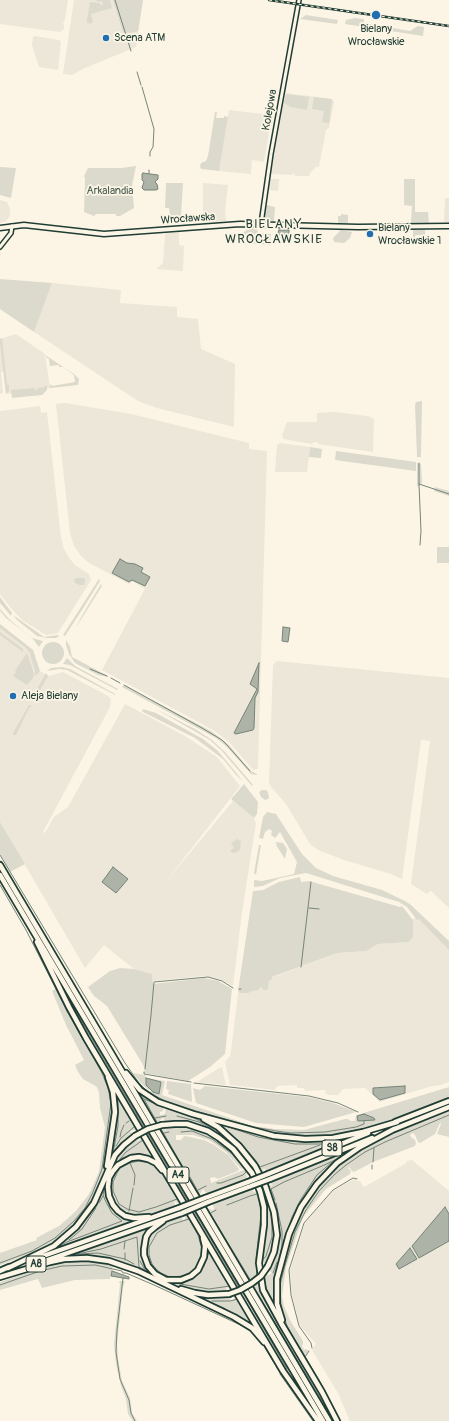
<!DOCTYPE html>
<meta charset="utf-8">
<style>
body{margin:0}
canvas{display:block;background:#fcf5e5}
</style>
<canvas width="449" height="1421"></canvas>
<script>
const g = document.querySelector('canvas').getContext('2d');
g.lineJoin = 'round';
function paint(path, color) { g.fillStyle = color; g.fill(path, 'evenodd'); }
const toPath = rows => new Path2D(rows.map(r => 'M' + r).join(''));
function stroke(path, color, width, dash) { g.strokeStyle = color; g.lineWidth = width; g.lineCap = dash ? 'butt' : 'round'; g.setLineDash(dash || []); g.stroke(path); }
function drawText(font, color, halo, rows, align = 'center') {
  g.font = font + ' Pangolin,sans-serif'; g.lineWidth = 3.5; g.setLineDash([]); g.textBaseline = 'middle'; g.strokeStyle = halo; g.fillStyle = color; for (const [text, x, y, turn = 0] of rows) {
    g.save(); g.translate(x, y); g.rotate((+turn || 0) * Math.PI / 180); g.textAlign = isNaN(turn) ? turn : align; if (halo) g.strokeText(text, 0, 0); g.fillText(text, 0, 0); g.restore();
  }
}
const built = toPath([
 [0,0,68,0,65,19,63,24,64,25,64,29,60,32,0,24],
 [74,0,143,0,136,47,85,68,72,75,63,74],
 [35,36,59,40,61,42,58,70,39,67,32,45,33,37],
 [286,93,332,99,334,102,329,128,326,130,319,167,316,167,310,173,309,176,295,176,294,173,293,173,292,175,272,174,271,172,285,95],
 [229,110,272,115,264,162,252,160,251,174,219,171],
 [270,179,279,179,278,191,268,190],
 [203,183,228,185,225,211,226,221,203,223],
 [445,198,449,198,449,223,444,222],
 [0,200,7,202,10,209,10,216,6,221,0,223],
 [179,232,179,245,184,246,183,271,156,269,163,263,165,235,167,233],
 [52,283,121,290,120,303,177,307,177,317,198,319,201,349,235,364,234,427,157,408,138,401,34,332],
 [16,334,45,354,50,388,6,394,4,372,1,372,3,393,0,394,0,339],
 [65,403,131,414,249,443,249,449,267,451,258,766,257,769,253,770,229,742,213,730,102,670,145,589,132,581,129,584,89,563,81,556,74,546,70,533,56,404],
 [40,406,41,413,47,412,61,538,64,549,70,559,75,565,89,574,91,580,58,633,46,635,22,620,10,607,0,594,0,411],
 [335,412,368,416,374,419,373,452,318,444,318,442,314,442,312,444,300,442,283,439,282,435,287,422,317,422,317,413],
 [280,443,310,447,307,472,275,472,277,445],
 [0,625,33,650,33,656,40,671,49,676,63,672,108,696,111,699,110,707,43,832,45,833,54,817,68,807,125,704,185,736,217,757,240,786,164,884,233,801,253,817,256,823,242,912,233,986,219,979,204,976,153,981,152,974,134,969,104,945,85,968,0,822],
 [277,661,449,678,449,908,431,891,427,894,411,884,430,741,421,740,402,879,391,874,344,860,318,850,310,844,286,804,271,787,269,782,273,665],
 [420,915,449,943,449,1082,443,1084,442,1085,432,1086,380,1102,365,1088,343,1089,338,1095,330,1095,326,1094,325,1090,307,1091,305,1091,304,1088,297,1088,297,1085,277,1086,275,1090,230,1085,225,1062,230,1056,231,1051,239,986,271,978,337,953,366,951,378,944,409,942,413,937,412,920],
 [222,1067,226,1085,197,1082,219,1068],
 [412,1160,449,1191,449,1421,350,1421,338,1393,312,1350,316,1344,300,1326,292,1295,290,1271,305,1223,333,1191,354,1179,357,1181,360,1181,364,1187,405,1164,407,1161]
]);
const green = toPath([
 [95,0,110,0,112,8,91,14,93,22,90,24,87,22,87,20,90,2,99,3,102,6,103,3,102,1,99,2],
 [113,0,143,0,138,31,130,33,123,32],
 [306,15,338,20,337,24,300,19],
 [355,18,364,19,364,25,370,24,410,31,418,26,424,27,423,36,345,24,346,20],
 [286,94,309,97,307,110,291,107,284,103],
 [314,97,332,99,332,100,329,123,322,122,324,111,312,109],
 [215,112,217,112,216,118,224,118,224,116,228,117,219,171,201,169,200,166,201,163,206,161,208,156],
 [136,166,132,186,134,208,120,216,116,216,116,214,96,214,94,216,84,212,85,178,84,176,88,168,121,168],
 [0,167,16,168,11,198,0,195],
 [404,179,415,179,415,212,428,212,429,223,411,223,412,206,404,205],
 [166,183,183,183,181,216,170,215,169,208,165,208],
 [266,205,275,207,274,221,264,220],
 [341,214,348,215,348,224,338,223,338,216,341,216],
 [249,228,257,229,258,233,271,234,270,245,248,243,242,237,243,233],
 [341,230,352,232,350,238,344,243,334,242,333,238],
 [413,230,425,230,425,238,422,237,422,235,416,235,413,239],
 [0,279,52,283,34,332,0,309],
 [2,338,7,385,9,385,9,391,6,394,0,343,0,339],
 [45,355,74,374,79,379,78,385,50,388,50,385,51,384,52,386,75,382,74,375,63,367,59,367,59,365,50,366,49,359,47,358],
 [45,385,47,386,47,390,42,395,12,398,11,390,35,388,35,390,37,390,38,388,45,387],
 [422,401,421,456,421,457,417,457,415,405,416,402],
 [310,447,322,449,321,458,309,457],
 [336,451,416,462,416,471,335,460],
 [417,463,421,464,422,483,417,487],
 [435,487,449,491,449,496,434,491],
 [437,547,449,547,449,563,437,563],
 [76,578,84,578,85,581,84,585,80,585,75,583,74,580],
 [99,579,100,581,80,613,65,636,63,635],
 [101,584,102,586,75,629,83,614],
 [0,597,12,613,11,616,0,603],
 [0,609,10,620,23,631,32,638,43,641,39,647,33,639,6,618,0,611],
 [13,615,44,637,58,635,59,636,56,638,47,638,37,636,17,620],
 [0,624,33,650,40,671,35,676,35,670,32,661,30,653,25,647,0,628],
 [0,632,23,649,23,652,0,635],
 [66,640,70,647,72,657,108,676,108,677,98,675,75,663,69,654,66,645],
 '42 653a11 11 0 1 1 22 0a11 11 0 1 1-22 0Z',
 [27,653,34,674,33,678,27,685,13,676,16,672,15,671],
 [67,658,75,666,118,689,117,690,70,665,63,664],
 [62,667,70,669,115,694,115,695,67,670,60,669,47,671,51,668],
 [46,673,48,676,35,699,32,698],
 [124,685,211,731,228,744,251,771,257,774,257,775,251,774,227,747,216,738,122,687],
 [29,705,31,705,31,707,29,708,16,735,13,735,13,733],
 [154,708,195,729,212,740,225,752,253,785,252,786,222,751,210,740],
 [143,709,156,713,203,739,218,751,242,780,238,777,223,759,195,738,145,713,142,711],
 [244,784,258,802,257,814,254,818,231,799],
 [262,790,266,790,268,792,269,798,268,799,265,800,261,797,259,792],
 [267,812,276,814,302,854,316,868,333,876,382,890,405,901,411,905,449,941,449,950,419,919,417,920,407,907,399,902,306,873,280,878,263,886,254,887,254,880,262,881,294,874,297,862,280,832,275,838,271,835,272,831,269,829,265,832,263,839,259,838,263,817],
 [0,822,25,864,10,872,0,854],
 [237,839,241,841,240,849,238,852,233,853,230,851,234,848,231,843],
 [276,842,283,843,287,849,285,859,276,845,277,843,275,843],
 [259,845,261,845,256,875,254,873],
 [300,877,301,882,309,881,400,907,402,906,413,920,413,937,409,942,378,944,366,951,337,953,272,977,272,979,269,981,268,988,267,990,263,990,262,987,259,988,259,990,252,991,248,993,240,993,238,991,253,891,263,890,279,882],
 [16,895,327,1421,325,1421,15,896],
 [120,968,134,969,152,974,153,984,204,978,218,981,232,989,225,1054,210,1067,188,1081,144,1073,145,1069,142,1063,107,1006,94,996,88,987,110,971],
 [56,976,312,1408,284,1368,194,1216,80,1023],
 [56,988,75,1024,102,1070,109,1087,112,1101,112,1118,105,1167,99,1187,90,1205,77,1222,69,1230,54,1242,43,1249,0,1265,0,1253,37,1240,36,1238,59,1226,66,1220,76,1211,89,1194,99,1172,105,1127,100,1108,99,1093,97,1087,83,1079,78,1072,75,1065,84,1060,66,1025,52,991],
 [133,1073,145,1075,146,1078,165,1081,162,1095,253,1126,275,1129,304,1130,345,1119,348,1119,351,1121,355,1121,356,1116,357,1115,449,1087,449,1098,372,1128,343,1135,312,1138,276,1135,221,1120,167,1102,157,1098,158,1097,150,1092,151,1090,150,1089,148,1090,140,1082],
 [167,1081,191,1084,192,1102,168,1094,169,1090,166,1089],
 [205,1086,308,1097,333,1103,356,1112,304,1127,256,1123,196,1103,193,1088,200,1090],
 [114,1088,139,1130,137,1132,134,1130,130,1131,133,1134,120,1146,110,1160,115,1129],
 [136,1090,148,1099,164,1107,163,1111,160,1112,160,1115,165,1114,166,1107,200,1119,220,1132,234,1143,250,1162,258,1175,256,1175,245,1159,233,1147,222,1137,210,1130,189,1122,165,1121,163,1118,160,1120,160,1123,156,1123],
 [449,1110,449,1137,437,1134,441,1124,440,1123,435,1134,420,1143,418,1142,415,1135,413,1133,411,1134,410,1136,415,1140,416,1143,415,1146,410,1148,373,1162,354,1172,352,1171,349,1167,348,1168,351,1171,350,1174,326,1189,303,1217,286,1267,282,1296,284,1306,290,1320,303,1341,303,1344,302,1346,304,1350,306,1349,309,1351,304,1357,286,1325,279,1305,278,1293,279,1276,292,1233,303,1207,317,1186,340,1163,355,1152,380,1139],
 [212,1121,260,1135,292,1140,325,1141,356,1136,271,1170,266,1171,264,1168,262,1173,251,1157,241,1145,228,1132],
 [167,1126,183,1126,205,1132,226,1146,245,1167,243,1169,240,1168,226,1152,209,1140,193,1135,176,1135,176,1140,181,1140,184,1136,190,1137,204,1140,214,1145,228,1155,239,1169,238,1171,218,1179,214,1177,210,1178,211,1183,246,1169,252,1177,246,1174,247,1178,243,1181,210,1193,206,1193,203,1189,199,1196,159,1128,162,1127,166,1130],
 [142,1134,158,1162,149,1158,124,1159,107,1180,114,1208,136,1221,49,1251,67,1239,85,1220,100,1197,114,1160,122,1149,132,1141,136,1139,138,1141,140,1139,139,1136],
 [358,1146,317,1181,304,1200,280,1261,278,1313,264,1287,261,1265,266,1209,261,1186,263,1185,271,1209,275,1230,274,1240,272,1253,266,1264,263,1262,262,1264,264,1267,265,1274,268,1275,272,1273,268,1270,276,1253,279,1231,274,1203,267,1184,272,1186,271,1183,282,1176],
 [138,1159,149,1161,158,1168,181,1203,179,1204,174,1201,175,1205,146,1216,137,1216,127,1214,119,1209,115,1205,110,1194,112,1177,121,1165,129,1161],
 [257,1188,262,1213,257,1264,261,1289,268,1305,314,1383,334,1421,331,1419,206,1208,207,1207,210,1209,213,1210,214,1209,213,1205,216,1203,248,1190,253,1190,254,1193],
 [187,1214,201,1239,203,1245,203,1256,199,1265,193,1272,184,1277,169,1279,164,1277,158,1274,148,1262,146,1252,147,1240,154,1230,161,1224,176,1218,182,1217,183,1220,185,1219,185,1215],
 [154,1225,145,1237,145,1264,167,1282,183,1281,191,1278,201,1269,206,1257,207,1246,234,1290,232,1291,227,1287,226,1288,228,1292,221,1293,209,1293,193,1290,166,1282,133,1267,114,1260,86,1256,63,1258],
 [77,1261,96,1261,113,1265,110,1279,75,1280,42,1288,38,1279,0,1290,0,1282,55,1264],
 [119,1281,125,1281,123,1287,117,1344,118,1359,122,1381,130,1398,132,1413,137,1421,133,1421,128,1414,126,1399,121,1386,116,1364,114,1344,120,1284],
 [188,1294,210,1297,229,1296,231,1301,234,1299,234,1295,236,1294,258,1332]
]);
const water = toPath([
 [143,173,158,175,158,179,155,182,157,184,158,189,156,190,144,190,142,188,144,182,142,180,142,174,143,173],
 [279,230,289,230,289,236,277,235,279,230],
 [120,559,127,563,135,564,143,568,141,572,150,577,145,586,132,580,129,582,112,573,120,559],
 [283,627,290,628,288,642,282,641,283,627],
 [259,663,258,692,255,698,254,728,253,730,236,734,234,733,257,689,250,684,259,663],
 [113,867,128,879,116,893,102,882,113,867],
 [146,1078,161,1082,159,1094,153,1092,146,1085,146,1078],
 [405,1086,405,1093,380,1100,373,1094,373,1088,405,1086],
 [364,1114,374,1118,375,1120,358,1121,357,1116,364,1114],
 [445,1207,449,1214,449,1241,419,1258,412,1246,445,1207],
 [410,1248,417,1259,399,1269,396,1264,410,1248],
 [112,1271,129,1277,129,1279,111,1276,112,1271]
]);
const stream = toPath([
 [115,0,131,51],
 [137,72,141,85],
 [142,87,154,129,153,147,150,152,150,156],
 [149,170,149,173],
 [419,463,419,484,449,494],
 [419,484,421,531,420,545],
 [90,669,107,676],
 [111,678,120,683],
 [124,685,202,728,222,740,226,744,250,771],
 [0,855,125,1063,139,1083,148,1092,165,1101,196,1111,254,1127,276,1131,291,1133,325,1132,356,1127,364,1124,364,1121],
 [0,885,26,930,67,1011,102,1073,108,1088,111,1103,102,1169,93,1192,85,1208,74,1221,55,1238,32,1251,0,1263],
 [309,908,319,909],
 [301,967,311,882],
 [239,989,241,989],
 [68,998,145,1129],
 [145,1069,151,1015,154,982,208,977,222,981,233,988],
 [144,1072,144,1074,191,1082],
 [194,1083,309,1096,338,1103,358,1112],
 [140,1094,144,1099,158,1124],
 [144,1099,163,1107],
 [166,1108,192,1117,208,1125],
 [177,1116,199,1122,211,1128,220,1134,238,1149,257,1176],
 [129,1117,138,1131],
 [136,1117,137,1115],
 [155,1118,166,1116],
 [126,1123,129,1121],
 [217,1123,258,1137,295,1144,322,1144,349,1138],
 [217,1123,241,1143,257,1162],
 [160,1127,184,1169],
 [147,1132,172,1174],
 [181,1132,192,1131,212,1139,231,1153,244,1167],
 [164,1133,169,1132],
 [120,1137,121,1132,124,1125],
 [116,1146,121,1138,134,1127],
 [136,1154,154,1159,148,1148],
 [111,1156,114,1148,118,1126,118,1099,120,1100,127,1114],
 [120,1159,133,1154],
 [333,1161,352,1149],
 [146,1162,138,1161,130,1163,120,1168,117,1173,113,1182,113,1191,119,1204,127,1209,139,1212,156,1207,177,1199],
 [149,1162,159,1169],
 [373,1162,374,1148],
 [130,1163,135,1175,134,1185],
 [258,1164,260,1167,320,1145],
 [372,1169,372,1165],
 [111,1170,126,1152,143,1140],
 [161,1172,181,1205],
 [190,1177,201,1197],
 [217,1183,221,1183,243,1175,246,1172,246,1170],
 [178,1185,189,1203],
 [198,1190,206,1186],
 [275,1200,271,1189,284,1182,322,1166,333,1161,317,1175,301,1199,292,1217,282,1246,282,1231,276,1203],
 [99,1203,103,1196],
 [205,1205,251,1281],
 [227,1205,250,1196,257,1194,259,1196],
 [129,1211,133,1188],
 [194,1211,240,1289],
 [186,1213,189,1219,170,1225,157,1233,149,1247,149,1255,152,1264,156,1269,161,1273,170,1277,184,1276,193,1271,198,1265],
 [211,1213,216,1210],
 [189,1219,198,1235,202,1249],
 [69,1240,82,1229,96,1208],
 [59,1246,67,1242,122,1221,112,1213,106,1202,103,1195,106,1181],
 [263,1247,267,1215,264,1189,265,1191],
 [124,1249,125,1241],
 [201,1257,202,1252],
 [125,1260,125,1253],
 [140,1261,145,1270],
 [261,1262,266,1256,272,1237,272,1219,268,1200],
 [134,1264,125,1259,98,1253,77,1254,101,1249,137,1237,139,1267,151,1273],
 [273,1273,277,1262],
 [257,1277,256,1259,261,1214,259,1198],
 [123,1278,117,1330,116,1352,120,1379,129,1400,131,1413,135,1421],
 [258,1280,260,1289],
 [264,1280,267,1291,276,1309,276,1307],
 [167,1282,181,1284,194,1278,204,1266,209,1252,226,1279],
 [180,1284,209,1289,230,1286],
 [252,1284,334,1421],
 [0,1285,40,1271,62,1266,95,1265,122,1271,123,1273,126,1273,154,1285,247,1328,262,1343,280,1373],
 [242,1291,287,1369],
 [194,1295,224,1308,251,1325,252,1324],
 [212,1301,230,1301,238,1299],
 [275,1302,275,1279,282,1246],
 [312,1348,311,1343,299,1326,291,1295,289,1270,304,1223,333,1190,353,1178,357,1179],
 [305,1357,309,1351],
 [280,1374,313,1421],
 [340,1421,319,1380,287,1326,281,1308,280,1285,284,1269,295,1232,306,1210,319,1191,334,1175,346,1165,365,1152,385,1142,449,1115]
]);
const minor = toPath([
 [261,224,271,154,299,0],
 [0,247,11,233,12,226]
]);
const major = toPath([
 [0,228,24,225,104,234,240,224,358,227,449,226]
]);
const highway = toPath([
 [0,865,329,1421],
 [0,875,323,1421],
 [37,942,69,1007,86,1038,283,1371,318,1421],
 [126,1073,140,1090,158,1102,193,1114,274,1136,305,1139,333,1138,363,1132,397,1122],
 [204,1119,218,1127,239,1146,255,1166,265,1185,274,1212,277,1235,274,1252,268,1266],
 [395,1122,449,1101],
 [162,1125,175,1124,187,1124,208,1131,219,1138,233,1149,252,1173,260,1191,264,1207,264,1225,259,1263,263,1290,281,1323,322,1392,337,1421],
 [392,1130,449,1107],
 [107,1166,115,1112,113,1092,108,1077],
 [268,1174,368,1133],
 [270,1179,372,1138],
 [205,1198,248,1182],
 [208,1202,251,1186],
 [149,1217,134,1218,125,1216,118,1211,113,1205,109,1196,108,1187,109,1178,113,1171,118,1165,131,1158,139,1157,148,1159,156,1163,162,1170],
 [163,1221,155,1227,149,1232,146,1237,144,1249,144,1255,148,1266,155,1274,166,1280,181,1280,191,1276,198,1270,204,1257,205,1246,203,1238],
 [29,1261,179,1208],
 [39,1263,182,1213],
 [8,1268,54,1246,76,1227,94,1203,115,1155,124,1145,135,1136],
 [0,1271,9,1267],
 [0,1277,50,1262,64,1259,87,1258,109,1261,138,1271,234,1317,252,1328,264,1342],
 [181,1289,195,1293,208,1295,229,1294],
 [282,1320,277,1304,277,1279,289,1234,301,1207,317,1184,337,1163,360,1147,394,1129]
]);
const rail = toPath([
 [269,0,449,26]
]);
const highwayBridge = toPath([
 [135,1136,148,1129,162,1125],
 [248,1182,268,1174],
 [251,1186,270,1179],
 [179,1208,205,1198],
 [182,1213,208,1202],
 [229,1294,240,1290,252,1283,261,1276,268,1266]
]);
const markers = [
 [376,15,5,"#1f6fb2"],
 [106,38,4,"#1f6fb2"],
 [370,234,4,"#1f6fb2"],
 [13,696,4,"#1f6fb2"]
];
const shields = [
 [332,1148,20],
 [178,1175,22],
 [36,1264,20]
];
const shieldNames = [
 ["S8",332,1148],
 ["A4",178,1175],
 ["A8",36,1264]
];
const poiNames = [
 ["Bielany",376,29,"center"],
 ["Wrocławskie",376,42,"center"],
 ["Scena ATM",114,38],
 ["Bielany",378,228],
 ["Wrocławskie 1",378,241],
 ["Aleja Bielany",21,696]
];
const streetNames = [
 ["Kolejowa",270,110,-80],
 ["Wrocławska",188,219,-4]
];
const parkNames = [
 ["Arkalandia",110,191]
];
const quarterNames = [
 ["BIELANY",274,225],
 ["WROCŁAWSKIE",274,240]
];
paint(built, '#ece7d8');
paint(green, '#dcdacc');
paint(water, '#aeb3a7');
stroke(water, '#758479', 1);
stroke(stream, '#758479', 1);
stroke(minor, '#1f3d34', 6);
stroke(major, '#1f3d34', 7);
stroke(highway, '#1f3d34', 8);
stroke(minor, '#fcf5e5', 3);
stroke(major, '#fcf5e5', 4);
stroke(highway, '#fcf5e5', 4.5);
stroke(rail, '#1f3d34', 2.5);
stroke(rail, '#fcf5e5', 1, [3]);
stroke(highwayBridge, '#1f3d34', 8, []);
stroke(highwayBridge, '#fcf5e5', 4.5);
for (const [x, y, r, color] of markers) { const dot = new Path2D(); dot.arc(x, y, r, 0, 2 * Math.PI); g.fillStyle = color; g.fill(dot); stroke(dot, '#fcf5e5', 1.5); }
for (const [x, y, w] of shields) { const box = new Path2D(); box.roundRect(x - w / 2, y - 8, w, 16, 3); g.fillStyle = '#fcf5e5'; g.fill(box); stroke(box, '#1f3d34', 1); }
drawText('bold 10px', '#1f3d34', null, shieldNames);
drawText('11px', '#1f3d34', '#fcf5e5', poiNames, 'left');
drawText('11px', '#1f3d34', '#fcf5e5', streetNames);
drawText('11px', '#455c52', '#fcf5e5', parkNames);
g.letterSpacing = '1px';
drawText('13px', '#1f3d34', '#fcf5e5', quarterNames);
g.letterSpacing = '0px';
</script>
